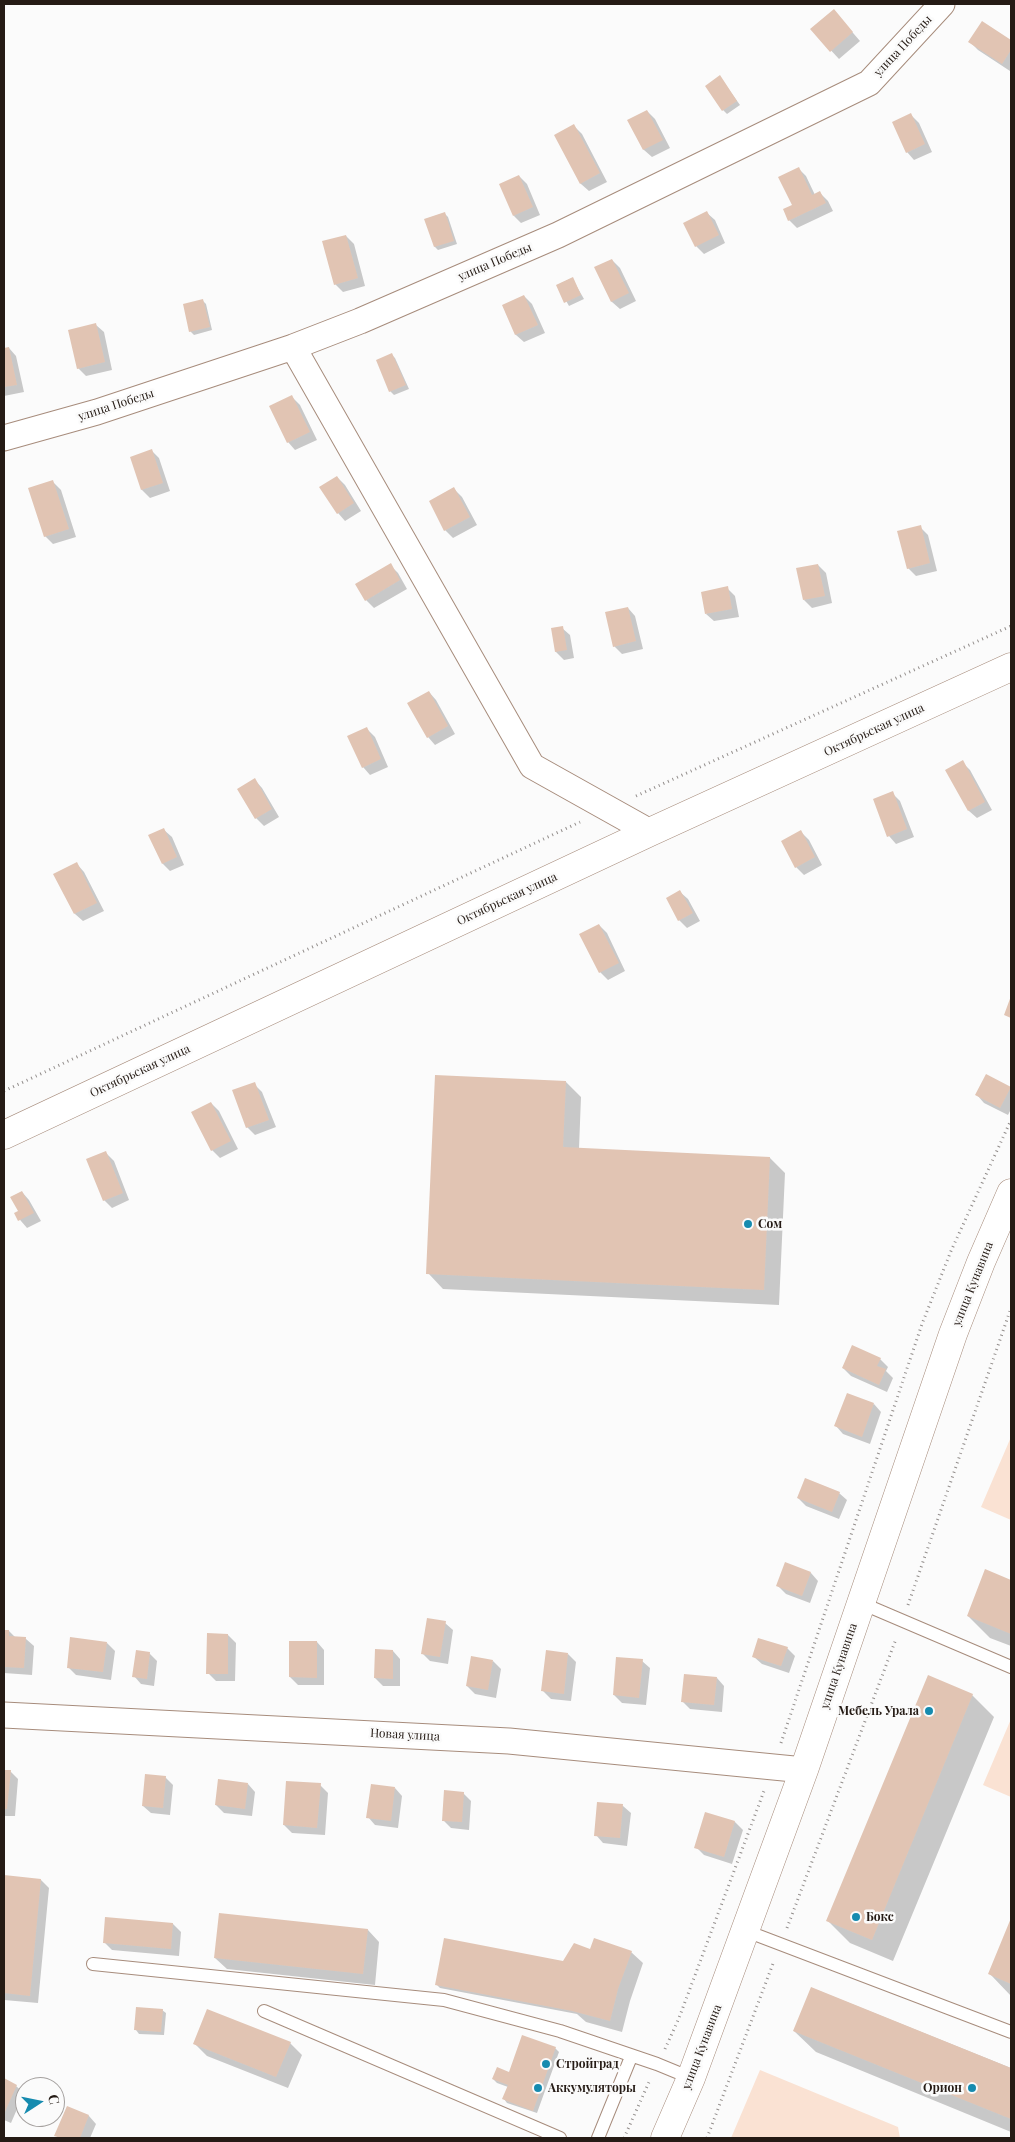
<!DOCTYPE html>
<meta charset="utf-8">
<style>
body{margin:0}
#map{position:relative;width:1015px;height:2142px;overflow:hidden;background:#fbfbfb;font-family:"Playfair Display",serif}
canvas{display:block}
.frame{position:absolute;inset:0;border:5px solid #251b15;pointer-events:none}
.north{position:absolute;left:15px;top:2077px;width:50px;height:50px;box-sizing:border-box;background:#fbfbfb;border:1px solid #a5a19f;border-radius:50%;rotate:79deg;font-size:14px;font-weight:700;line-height:20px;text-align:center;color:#251b15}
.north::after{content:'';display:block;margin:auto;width:18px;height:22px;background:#168baf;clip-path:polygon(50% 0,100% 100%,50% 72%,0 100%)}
</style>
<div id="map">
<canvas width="1015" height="2142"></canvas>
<div class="frame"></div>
<div class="north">С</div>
</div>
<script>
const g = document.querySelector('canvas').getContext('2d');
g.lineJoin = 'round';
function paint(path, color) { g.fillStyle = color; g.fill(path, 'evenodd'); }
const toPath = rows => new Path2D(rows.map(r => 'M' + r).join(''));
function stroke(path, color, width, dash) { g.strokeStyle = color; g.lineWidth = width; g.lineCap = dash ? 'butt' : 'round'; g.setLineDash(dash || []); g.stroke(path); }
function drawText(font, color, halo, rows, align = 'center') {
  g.font = font + ' "Playfair Display",serif'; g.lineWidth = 5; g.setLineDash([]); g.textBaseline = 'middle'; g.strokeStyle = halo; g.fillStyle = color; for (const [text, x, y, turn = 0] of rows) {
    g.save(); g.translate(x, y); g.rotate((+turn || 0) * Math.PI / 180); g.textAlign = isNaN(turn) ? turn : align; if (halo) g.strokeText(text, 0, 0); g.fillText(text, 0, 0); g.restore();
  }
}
const green = toPath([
 [1011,1437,1011,1520,981,1507],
 [1011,1719,1011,1797,983,1785],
 [760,2070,898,2127,900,2138,731,2138]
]);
const shadow = toPath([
 [841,19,860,41,839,59,812,30],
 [982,23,1011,42,1010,71,978,50,970,42],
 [723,81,740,105,727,114,723,110],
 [647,111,655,119,670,148,652,157,644,150,629,121],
 [911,115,919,123,932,152,914,160,907,152],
 [574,126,582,134,607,182,589,191,581,184],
 [799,169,806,176,815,195,820,193,828,201,833,211,797,228,789,220],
 [519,176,527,184,540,215,521,223,514,216],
 [444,213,448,217,457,244,438,250,435,247,426,219],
 [707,213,715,220,725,243,704,254,696,246],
 [346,236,354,244,365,286,343,292,335,284],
 [612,260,620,268,636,301,620,309,612,302,596,268],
 [572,278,584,299,569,306,557,285],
 [524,296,532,304,545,333,524,342,516,335,503,306],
 [202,300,206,304,212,330,194,335,190,331],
 [96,325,104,332,112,370,86,376,78,368],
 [9,348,16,356,24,392,4,396,4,349],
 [392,355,395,358,409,389,394,395,390,391],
 [292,397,300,405,317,440,295,450,288,442],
 [152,451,159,458,170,491,150,498,142,490,132,457],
 [337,477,345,485,361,511,345,521,338,513],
 [53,482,61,490,76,537,53,544,45,536],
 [454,489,462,497,477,525,453,538,445,530],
 [920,527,928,535,937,571,916,576,908,568],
 [390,565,398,573,407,589,374,608,366,600],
 [818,565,826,573,832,603,812,608,804,600],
 [727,588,735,596,739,617,714,621,706,614],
 [628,608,635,616,643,649,622,654,614,646],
 [562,628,570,635,574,658,564,660,556,652,552,629],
 [429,692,436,700,455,734,435,745,428,737],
 [367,729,375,737,388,767,370,775,363,767],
 [962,762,970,770,992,810,977,818,969,811],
 [255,780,262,788,279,817,264,826,256,818],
 [892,793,900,801,914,837,896,844,889,836],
 [164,830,172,837,184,865,170,871,163,864],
 [801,832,809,840,822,865,804,875,796,867],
 [77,864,84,872,104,911,83,921,75,914],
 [680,892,688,899,700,921,687,928,679,920],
 [599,925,607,933,625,971,608,980,600,972],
 [566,1082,581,1097,579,1149,770,1158,785,1173,779,1305,443,1289,428,1273],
 [254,1084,262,1092,276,1127,255,1135,247,1127],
 [1010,1088,1011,1109,1008,1115,984,1103,977,1095],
 [211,1103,219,1111,238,1149,220,1158,212,1150],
 [106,1153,114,1161,129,1200,112,1208,104,1200],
 [22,1192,29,1200,41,1221,27,1228,15,1214,20,1212],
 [880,1359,888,1367,886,1371,893,1378,887,1392,851,1376,843,1368],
 [874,1404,881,1412,870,1444,843,1434,836,1426],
 [839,1493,847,1500,839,1519,806,1506,798,1498],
 [785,1564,811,1573,818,1581,810,1603,786,1594,778,1586],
 [986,1571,1011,1581,1011,1646,990,1638,968,1616],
 [445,1623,453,1630,448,1664,430,1661,423,1654],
 [4,1631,9,1631,16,1638,26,1639,34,1646,32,1675,4,1673],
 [228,1635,236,1643,235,1681,216,1681,208,1673],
 [317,1642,324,1650,324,1685,298,1685,290,1677],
 [107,1643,115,1651,111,1680,76,1675,68,1667],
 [787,1648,795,1656,789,1673,762,1664,754,1657],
 [393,1651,400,1659,400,1686,383,1686,375,1678],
 [149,1653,157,1661,154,1686,141,1684,134,1676],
 [568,1654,576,1662,571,1701,551,1699,543,1691],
 [493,1661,501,1669,496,1698,475,1694,467,1686],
 [642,1661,650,1668,646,1705,622,1703,614,1695],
 [929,1677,972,1695,994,1717,893,1961,850,1943,828,1921],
 [717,1678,724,1686,722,1712,690,1709,682,1701],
 [4,1771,10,1771,18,1779,15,1816,4,1816],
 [165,1777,173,1785,170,1815,151,1813,143,1806],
 [248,1784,255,1792,252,1816,224,1813,216,1805],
 [320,1785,328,1793,325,1835,292,1833,284,1825],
 [395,1788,402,1796,398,1828,375,1825,368,1817],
 [463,1793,471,1801,469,1830,451,1828,443,1820],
 [599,1803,623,1806,631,1813,627,1846,603,1843,596,1835],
 [706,1813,735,1822,743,1830,732,1864,704,1855,696,1847],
 [4,1876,41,1880,49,1888,38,2003,4,2000],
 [1011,1921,1011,1996,990,1974],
 [173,1924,181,1932,179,1956,112,1950,104,1942],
 [368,1930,379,1942,375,1985,227,1969,215,1958],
 [590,1950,631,1952,643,1963,630,2001,622,2032,586,2022,577,2014,440,1988,437,1985,564,1962],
 [812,1988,1011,2068,1011,2132,816,2052,794,2031],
 [162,2010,166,2013,164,2035,139,2034,136,2030],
 [290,2043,302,2055,288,2088,207,2056,195,2044],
 [555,2048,559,2052,537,2113,507,2103,504,2099,508,2087,497,2083,493,2079,510,2073],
 [4,2080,16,2086,24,2093,11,2123,4,2120],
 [67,2107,89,2116,96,2124,90,2138,59,2138,56,2135]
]);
const building = toPath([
 [834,9,853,32,830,52,810,29],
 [982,21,1011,40,1011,50,1002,64,968,42],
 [720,75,737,101,722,111,705,86],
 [647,110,663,140,643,150,627,120],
 [911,113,925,144,906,153,892,122],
 [574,124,600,173,580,184,554,135],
 [799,167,812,195,820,191,826,203,788,221,783,209,792,205,778,177],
 [519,175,533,207,513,216,499,184],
 [707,211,719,235,695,247,683,223],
 [445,212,454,241,434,247,424,219],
 [346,235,358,278,334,285,322,241],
 [612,259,629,293,611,302,594,267],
 [573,277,581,295,564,303,556,285],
 [524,295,538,325,515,335,502,305],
 [203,299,210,327,189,332,183,304],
 [96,323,105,362,77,369,68,330],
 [9,347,17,385,4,387,4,348],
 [392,353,406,385,389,392,376,360],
 [292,395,310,432,287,443,269,406],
 [152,449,163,483,141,490,130,457],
 [337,476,354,503,337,514,319,487],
 [53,480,69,529,44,537,28,488],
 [454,487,470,517,444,531,429,501],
 [921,525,930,563,907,569,897,531],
 [391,563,400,580,365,601,355,584],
 [818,564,825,596,803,600,796,568],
 [728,586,732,609,705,614,701,592],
 [628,607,636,641,613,647,605,612],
 [563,626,567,650,555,652,551,628],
 [429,691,448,726,427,738,407,703],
 [367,727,381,759,362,768,347,736],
 [963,760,985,802,968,811,945,770],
 [255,778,272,809,255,819,237,789],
 [893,791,907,829,887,837,873,799],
 [164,828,177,857,162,864,148,835],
 [801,830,815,857,795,868,781,841],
 [77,862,97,903,74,914,53,874],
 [680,890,693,913,678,921,666,898],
 [599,924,619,963,599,973,579,934],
 [1011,996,1011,1018,1004,1015],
 [986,1074,1011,1087,1000,1108,975,1095],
 [435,1075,566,1081,563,1147,770,1157,764,1290,426,1274],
 [255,1082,269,1120,246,1128,232,1090],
 [211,1102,231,1141,211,1151,191,1112],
 [106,1151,123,1193,103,1201,86,1159],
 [22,1191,34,1213,18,1221,14,1213,18,1211,10,1197],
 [852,1345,881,1358,877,1366,886,1369,879,1385,842,1368],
 [847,1393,874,1403,862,1437,834,1426],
 [805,1478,840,1492,832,1512,797,1498],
 [785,1562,811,1572,802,1596,776,1586],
 [985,1569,1011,1580,1011,1634,967,1616],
 [427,1618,446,1621,440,1657,421,1654],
 [4,1630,9,1630,9,1636,26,1637,24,1668,4,1667],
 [207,1633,228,1634,228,1674,206,1674],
 [70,1637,107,1642,103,1672,67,1668],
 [758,1638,788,1647,781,1666,752,1657],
 [289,1641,317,1641,317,1678,289,1677],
 [375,1649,393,1650,393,1679,374,1678],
 [136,1650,150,1652,147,1679,132,1677],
 [546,1650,568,1653,564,1694,541,1691],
 [471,1656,493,1660,488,1690,466,1686],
 [616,1657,643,1659,639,1698,613,1695],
 [684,1674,717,1677,714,1705,681,1702],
 [928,1675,973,1694,872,1940,826,1921],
 [4,1770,11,1770,7,1809,4,1809],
 [145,1774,166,1776,163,1808,142,1806],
 [218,1779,248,1783,245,1809,215,1805],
 [286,1781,321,1783,317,1828,283,1825],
 [371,1784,395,1787,391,1821,366,1818],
 [444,1790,464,1792,462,1822,442,1821],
 [597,1802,623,1804,620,1838,594,1836],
 [705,1812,735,1821,724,1857,694,1848],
 [4,1875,41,1879,30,1996,4,1993],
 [219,1913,368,1929,363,1974,214,1958],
 [105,1917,173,1923,171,1949,103,1943],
 [1011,1918,1011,1984,988,1974],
 [444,1938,563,1961,574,1943,590,1949,594,1938,632,1951,618,1989,610,2021,572,2011,435,1985],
 [811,1987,1011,2068,1011,2119,793,2031],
 [136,2007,163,2009,161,2032,134,2030],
 [207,2009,291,2042,276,2077,193,2044],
 [522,2035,556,2047,533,2111,502,2099,508,2085,492,2079,497,2067,509,2072],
 [4,2078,17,2085,4,2114],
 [67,2106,89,2115,80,2138,61,2138,54,2136]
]);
const path = toPath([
 [636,796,1011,626],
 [4,1091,580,822],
 [908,1605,1011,1308],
 [781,1743,922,1324,951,1251,1011,1120],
 [787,1928,896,1639],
 [665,2049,679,2018,764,1791],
 [624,2138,649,2082],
 [707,2138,774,1961]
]);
const lane = toPath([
 [861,1603,1011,1667],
 [746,1931,1011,2032],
 [93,1964,444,2000,560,2031,657,2064,691,2078],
 [264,2011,560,2138],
 [598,2138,631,2057]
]);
const street = toPath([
 [293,347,532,766,650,832],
 [4,438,97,412,293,347,360,321,558,235,869,83,942,4],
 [4,1715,509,1741,804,1770]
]);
const secondary = toPath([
 [4,1135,650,832,1011,667]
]);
const primary = toPath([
 [665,2138,691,2078,804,1770,953,1334,981,1262,1011,1193]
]);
const markers = [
 [748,1224,5,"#168baf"],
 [929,1711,5,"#168baf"],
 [856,1917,5,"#168baf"],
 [546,2064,5,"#168baf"],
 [538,2088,5,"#168baf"],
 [972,2088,5,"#168baf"]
];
const streetNames = [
 ["улица Победы",903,46,-47],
 ["улица Победы",495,262,-23],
 ["улица Победы",116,405,-18],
 ["Октябрьская улица",874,730,-25],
 ["Октябрьская улица",507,899,-25],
 ["Октябрьская улица",140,1071,-25],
 ["улица Кунавина",973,1284,-68],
 ["улица Кунавина",839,1666,-71],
 ["Новая улица",405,1735,3],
 ["улица Кунавина",702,2047,-69]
];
const poiNames = [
 ["Сом",758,1224],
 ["Мебель Урала",919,1711,"right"],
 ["Бокс",866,1917],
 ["Стройград",556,2064],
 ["Аккумуляторы",548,2088],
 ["Орион",962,2088,"right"]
];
paint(green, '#fae2d3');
paint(shadow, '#0003');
paint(building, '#e1c4b3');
stroke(lane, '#a78c7c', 14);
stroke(street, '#a78c7c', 27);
stroke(secondary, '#a78c7c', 29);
stroke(primary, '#a78c7c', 29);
stroke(path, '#938e8c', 3, [1, 4]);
stroke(lane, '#fff', 12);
stroke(street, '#fff', 25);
stroke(secondary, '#fff', 28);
stroke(primary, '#fff', 28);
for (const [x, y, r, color] of markers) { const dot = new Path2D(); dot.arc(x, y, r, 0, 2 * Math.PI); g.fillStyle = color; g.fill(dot); stroke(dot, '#fbfbfb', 2); }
drawText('12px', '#251b15', '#fbfbfb', streetNames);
drawText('bold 12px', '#251b15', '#fbfbfb', poiNames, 'left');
</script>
